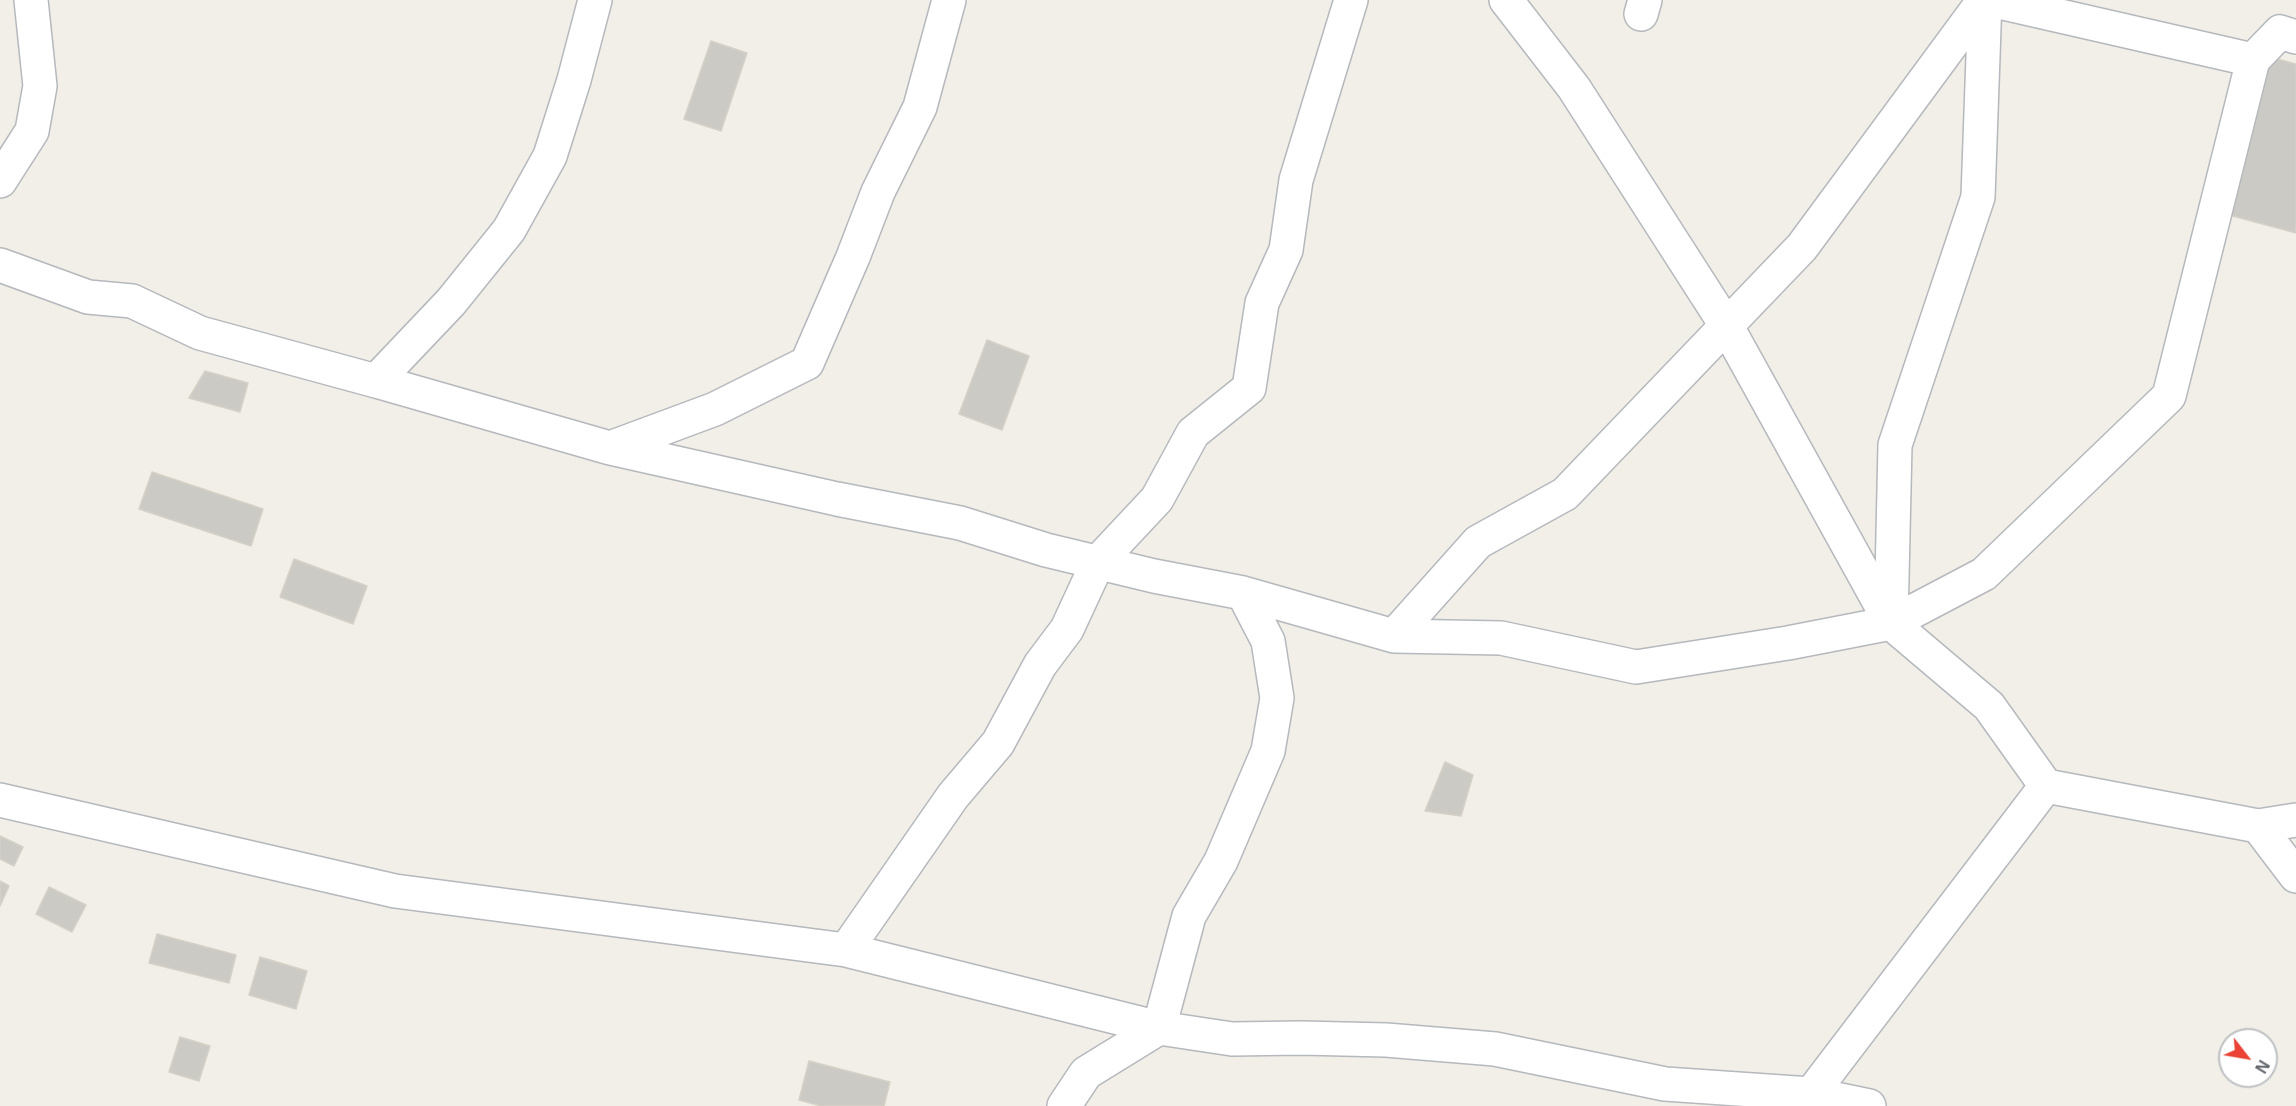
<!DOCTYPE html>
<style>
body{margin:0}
#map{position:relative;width:2296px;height:1106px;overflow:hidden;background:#f1efe8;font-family:Helvetica,sans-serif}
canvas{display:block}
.north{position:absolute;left:2218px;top:1028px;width:60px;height:60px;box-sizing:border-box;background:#fff;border:2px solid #bfc1c3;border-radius:50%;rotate:121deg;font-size:16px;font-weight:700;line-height:24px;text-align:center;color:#5f6368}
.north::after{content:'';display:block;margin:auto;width:21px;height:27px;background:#ea4335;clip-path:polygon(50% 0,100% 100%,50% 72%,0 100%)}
</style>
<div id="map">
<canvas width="2296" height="1106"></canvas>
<div class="north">N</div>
</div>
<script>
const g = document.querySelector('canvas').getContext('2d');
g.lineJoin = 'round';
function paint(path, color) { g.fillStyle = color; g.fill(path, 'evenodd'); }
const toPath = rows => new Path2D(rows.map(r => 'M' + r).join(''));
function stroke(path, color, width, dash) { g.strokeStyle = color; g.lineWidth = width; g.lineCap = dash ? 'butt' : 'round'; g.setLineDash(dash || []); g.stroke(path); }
const building = toPath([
 [711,41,747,53,721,131,684,119,711,41],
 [2270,57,2296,64,2296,233,2229,215,2270,57],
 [987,340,1029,356,1002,430,959,414,987,340],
 [205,371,248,383,240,412,189,398,205,371],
 [152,472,263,509,251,546,139,509,152,472],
 [294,559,367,586,353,624,280,597,294,559],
 [1445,762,1473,775,1461,816,1425,811,1445,762],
 [0,836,23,847,14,866,0,859,0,836],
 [0,881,9,886,0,906,0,881],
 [49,887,86,905,72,932,36,914,49,887],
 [157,934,236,955,229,983,149,963,157,934],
 [260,957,307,971,296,1009,249,995,260,957],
 [180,1037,210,1046,199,1081,169,1072,180,1037],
 [809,1061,890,1082,884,1106,821,1106,799,1100,809,1061]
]);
const street = toPath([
 [595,0,574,80,550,156,509,230,451,302,376,381,610,448,837,499,960,523,1046,550,1154,576,1243,593,1394,636,1501,638,1636,667,1788,643,1891,623,1984,574,2169,396,2253,60,2280,32,2296,37],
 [1506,0,1574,88,1726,325,1891,623,1989,706,2046,786,2258,826,2296,876],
 [1990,0,2253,60],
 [1641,14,1645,0],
 [0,181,32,131,40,86,31,0],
 [0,265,88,297,132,301,200,333,376,381],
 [610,448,715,409,807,363,853,257,878,192,920,107,949,0],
 [1891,622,1895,445,1978,197,1985,0],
 [1394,636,1478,542,1565,494,1802,247,1984,0],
 [0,800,395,891,846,950,1159,1028,1232,1039,1301,1038,1386,1040,1495,1049,1665,1084,1811,1094,1869,1106],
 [2258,826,2296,820],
 [846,950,953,796,998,743,1040,665,1067,629,1098,562,1157,499,1193,433,1249,388,1262,303,1286,250,1296,180,1351,0],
 [1064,1106,1086,1073,1159,1028,1189,916,1221,861,1268,751,1277,698,1268,641,1243,593],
 [1802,1106,2046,786]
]);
paint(building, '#cccac5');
stroke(building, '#d6d1c6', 1.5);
stroke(street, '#b5b8bc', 36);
stroke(street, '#fff', 33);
</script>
